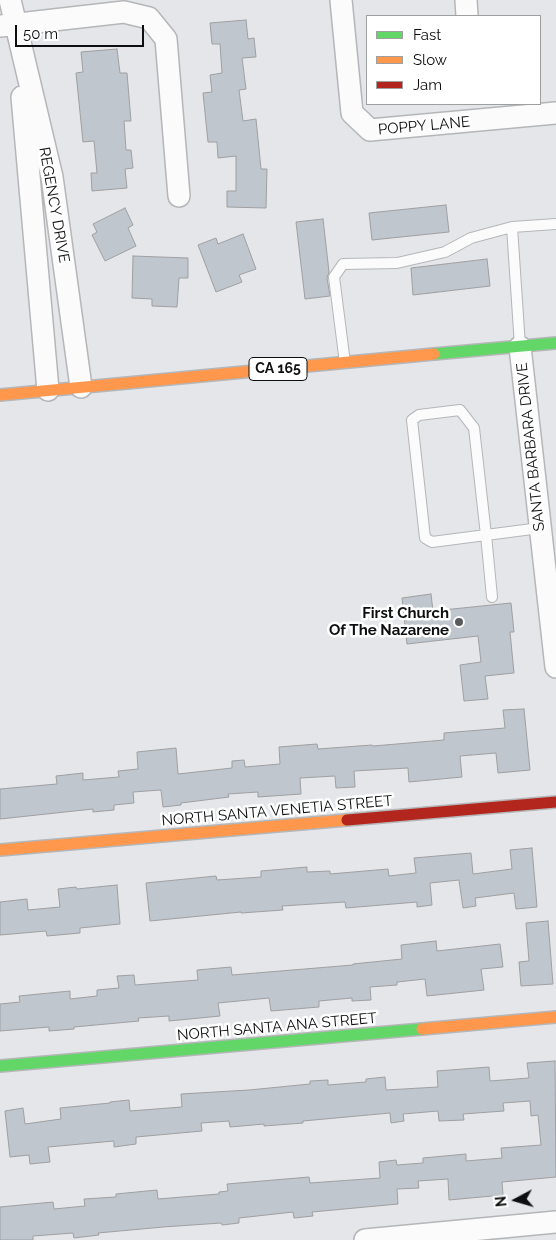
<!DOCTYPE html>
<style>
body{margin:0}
#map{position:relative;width:556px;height:1240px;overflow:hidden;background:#e4e6e9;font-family:Raleway,sans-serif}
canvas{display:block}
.legend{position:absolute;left:366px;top:15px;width:175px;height:90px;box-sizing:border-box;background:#fff;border:1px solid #9e9f9f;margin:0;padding:6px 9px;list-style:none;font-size:15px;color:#0d0e0f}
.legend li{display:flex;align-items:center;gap:10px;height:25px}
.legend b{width:25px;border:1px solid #9e9f9f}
.north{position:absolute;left:491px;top:1175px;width:50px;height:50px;-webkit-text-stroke:4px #fff;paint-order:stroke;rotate:264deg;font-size:14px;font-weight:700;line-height:20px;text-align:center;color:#0d0e0f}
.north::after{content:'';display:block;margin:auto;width:18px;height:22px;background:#0d0e0f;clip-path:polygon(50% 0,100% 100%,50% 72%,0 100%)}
.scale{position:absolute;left:15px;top:25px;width:129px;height:22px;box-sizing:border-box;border:2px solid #0d0e0f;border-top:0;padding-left:6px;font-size:15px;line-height:18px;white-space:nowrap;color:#0d0e0f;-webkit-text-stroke:4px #fff;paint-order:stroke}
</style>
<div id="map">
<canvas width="556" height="1240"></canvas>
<ul class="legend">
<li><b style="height:6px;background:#63d668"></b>Fast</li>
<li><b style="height:6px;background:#ff974d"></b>Slow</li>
<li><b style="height:6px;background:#b3261e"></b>Jam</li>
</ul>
<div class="north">N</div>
<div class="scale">50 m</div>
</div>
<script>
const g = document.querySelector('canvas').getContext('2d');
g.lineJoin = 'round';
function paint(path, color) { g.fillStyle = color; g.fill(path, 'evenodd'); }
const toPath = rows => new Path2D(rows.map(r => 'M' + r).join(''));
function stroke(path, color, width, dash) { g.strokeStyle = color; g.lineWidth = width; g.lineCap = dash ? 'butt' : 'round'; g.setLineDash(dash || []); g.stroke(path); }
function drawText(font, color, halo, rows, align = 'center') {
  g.font = font + ' Raleway,sans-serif'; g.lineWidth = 5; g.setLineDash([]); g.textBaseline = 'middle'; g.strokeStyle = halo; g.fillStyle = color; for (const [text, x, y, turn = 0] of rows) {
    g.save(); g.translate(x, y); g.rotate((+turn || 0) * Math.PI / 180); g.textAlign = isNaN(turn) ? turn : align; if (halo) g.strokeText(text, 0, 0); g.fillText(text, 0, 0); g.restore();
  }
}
const building = toPath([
 [246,20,248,39,254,38,256,57,242,58,246,89,239,90,243,121,256,119,261,169,267,169,266,208,227,207,227,191,236,191,236,156,218,158,217,142,208,142,203,93,212,92,210,75,222,73,220,44,212,44,210,23,246,20],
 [117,49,120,73,127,73,131,121,124,121,126,150,131,150,133,168,125,169,127,188,92,191,91,173,97,173,94,141,83,142,76,73,83,72,81,52,117,49],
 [446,205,449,232,372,240,369,213,446,205],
 [125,208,133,225,128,228,136,246,105,261,92,235,97,232,93,224,125,208],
 [323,219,329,272,327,278,330,296,305,299,296,222,323,219],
 [243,234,256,269,239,275,242,282,216,292,198,245,216,238,218,244,243,234],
 [133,256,188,258,188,278,179,278,177,307,152,306,152,299,132,298,133,256],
 [487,259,490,286,413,295,411,268,487,259],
 [431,594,433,611,511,603,514,632,510,632,514,673,485,676,488,699,464,701,460,665,481,662,478,636,407,644,402,598,431,594],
 [524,709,530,770,498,773,496,753,460,756,462,777,409,782,408,768,354,771,355,787,336,788,335,776,300,778,301,794,258,797,258,792,228,794,229,797,181,803,181,805,163,807,161,790,133,792,134,803,114,805,114,810,93,812,93,809,0,819,0,789,57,784,56,776,83,773,83,780,119,777,118,771,138,769,137,752,176,748,178,774,232,768,232,761,244,760,245,767,280,764,279,747,317,744,318,749,372,745,373,746,444,740,444,733,505,728,503,710,524,709],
 [532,848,537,907,516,909,514,893,475,898,476,906,463,908,459,880,430,883,432,905,417,907,417,902,346,908,345,902,282,906,283,910,241,913,241,912,150,921,146,883,216,876,217,880,261,877,261,871,307,867,307,872,330,871,330,874,388,869,389,876,416,873,414,858,471,853,473,874,512,869,510,850,532,848],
 [117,885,120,924,80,928,80,933,47,936,46,931,0,935,0,902,27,899,28,910,60,907,58,889,76,887,77,889,117,885],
 [548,921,553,984,521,986,519,962,529,961,526,923,548,921],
 [436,941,437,951,500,944,503,967,481,969,484,990,427,996,425,979,397,982,397,985,370,987,371,1000,352,1001,352,998,319,1001,319,1007,271,1011,269,998,218,1003,220,1016,169,1021,169,1016,138,1018,139,1021,74,1027,74,1029,49,1031,49,1027,0,1031,0,1004,20,1002,19,996,70,991,70,999,97,996,97,990,119,988,117,976,134,975,135,985,198,980,197,970,231,967,232,975,353,965,353,964,402,959,401,945,436,941],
 [555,1061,556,1177,502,1182,503,1195,449,1200,448,1179,418,1181,419,1188,397,1189,398,1204,312,1212,313,1216,294,1218,293,1212,239,1218,239,1223,222,1225,221,1223,163,1227,98,1233,99,1235,74,1238,73,1233,33,1236,33,1240,0,1240,0,1207,53,1202,54,1209,85,1206,84,1199,116,1197,116,1194,157,1190,158,1199,219,1194,219,1192,228,1191,227,1184,309,1177,310,1183,380,1178,379,1162,396,1160,397,1165,423,1163,423,1158,466,1154,466,1161,502,1158,501,1148,541,1145,538,1115,531,1116,530,1101,503,1103,504,1111,463,1114,464,1120,439,1121,438,1111,403,1114,404,1121,391,1123,390,1113,303,1121,303,1123,264,1126,264,1124,230,1127,229,1121,201,1123,202,1131,136,1137,136,1144,114,1147,114,1141,48,1147,50,1162,30,1164,29,1155,10,1157,5,1111,23,1108,25,1124,61,1119,60,1108,110,1103,110,1102,129,1100,130,1111,182,1107,181,1094,249,1090,310,1084,310,1081,328,1080,328,1085,366,1082,366,1079,385,1077,386,1090,438,1087,437,1071,489,1067,490,1081,529,1078,527,1063,555,1061]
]);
const lane = toPath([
 [520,346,512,227,556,224],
 [345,363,334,277,343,264,397,263,445,252,471,238,512,227],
 [492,597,486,535,474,428,460,410,419,415,412,420,425,538,432,542,540,528]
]);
const street = toPath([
 [10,0,52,177,81,387],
 [341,0,352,113,370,130,556,113],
 [466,0,467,16],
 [0,26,124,12,149,18,166,39,179,196],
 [22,97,48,390],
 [520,347,556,667],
 [365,1240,556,1222]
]);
const fast = toPath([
 [434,354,556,343],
 [0,1066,422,1029]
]);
const slow = toPath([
 [0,395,434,354],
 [0,850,347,820],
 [422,1029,556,1017]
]);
const jam = toPath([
 [347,820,556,802]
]);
const markers = [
 [459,622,5,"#585a5b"]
];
const shields = [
 [278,369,58]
];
const shieldNames = [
 ["CA 165",278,369]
];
const streetNames = [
 ["POPPY LANE",424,126,-5],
 ["REGENCY DRIVE",54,205,80],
 ["SANTA BARBARA DRIVE",531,447,-96],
 ["NORTH SANTA VENETIA STREET",277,811,-5],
 ["NORTH SANTA ANA STREET",277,1027,-5]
];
const poiNames = [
 ["First Church",449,613],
 ["Of The Nazarene",449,630]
];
paint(building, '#c0c6cd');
stroke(building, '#9e9fa1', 1);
stroke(lane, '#b4b6b8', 12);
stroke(street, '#b4b6b8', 24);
stroke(fast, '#b4b6b8', 14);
stroke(slow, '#b4b6b8', 14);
stroke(jam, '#b4b6b8', 14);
stroke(lane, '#fbfbfc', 10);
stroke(street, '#fbfbfc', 21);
stroke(fast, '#63d668', 11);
stroke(slow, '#ff974d', 11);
stroke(jam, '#b3261e', 11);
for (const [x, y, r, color] of markers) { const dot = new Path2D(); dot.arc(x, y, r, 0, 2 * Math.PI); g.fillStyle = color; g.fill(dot); stroke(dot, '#fff', 2); }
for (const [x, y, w] of shields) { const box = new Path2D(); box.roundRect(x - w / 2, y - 11.5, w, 23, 4); g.fillStyle = '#fff'; g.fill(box); stroke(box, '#0d0e0f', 1); }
drawText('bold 14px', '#0d0e0f', null, shieldNames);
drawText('15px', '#0d0e0f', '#fff', streetNames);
drawText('bold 15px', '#0d0e0f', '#fff', poiNames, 'right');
</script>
